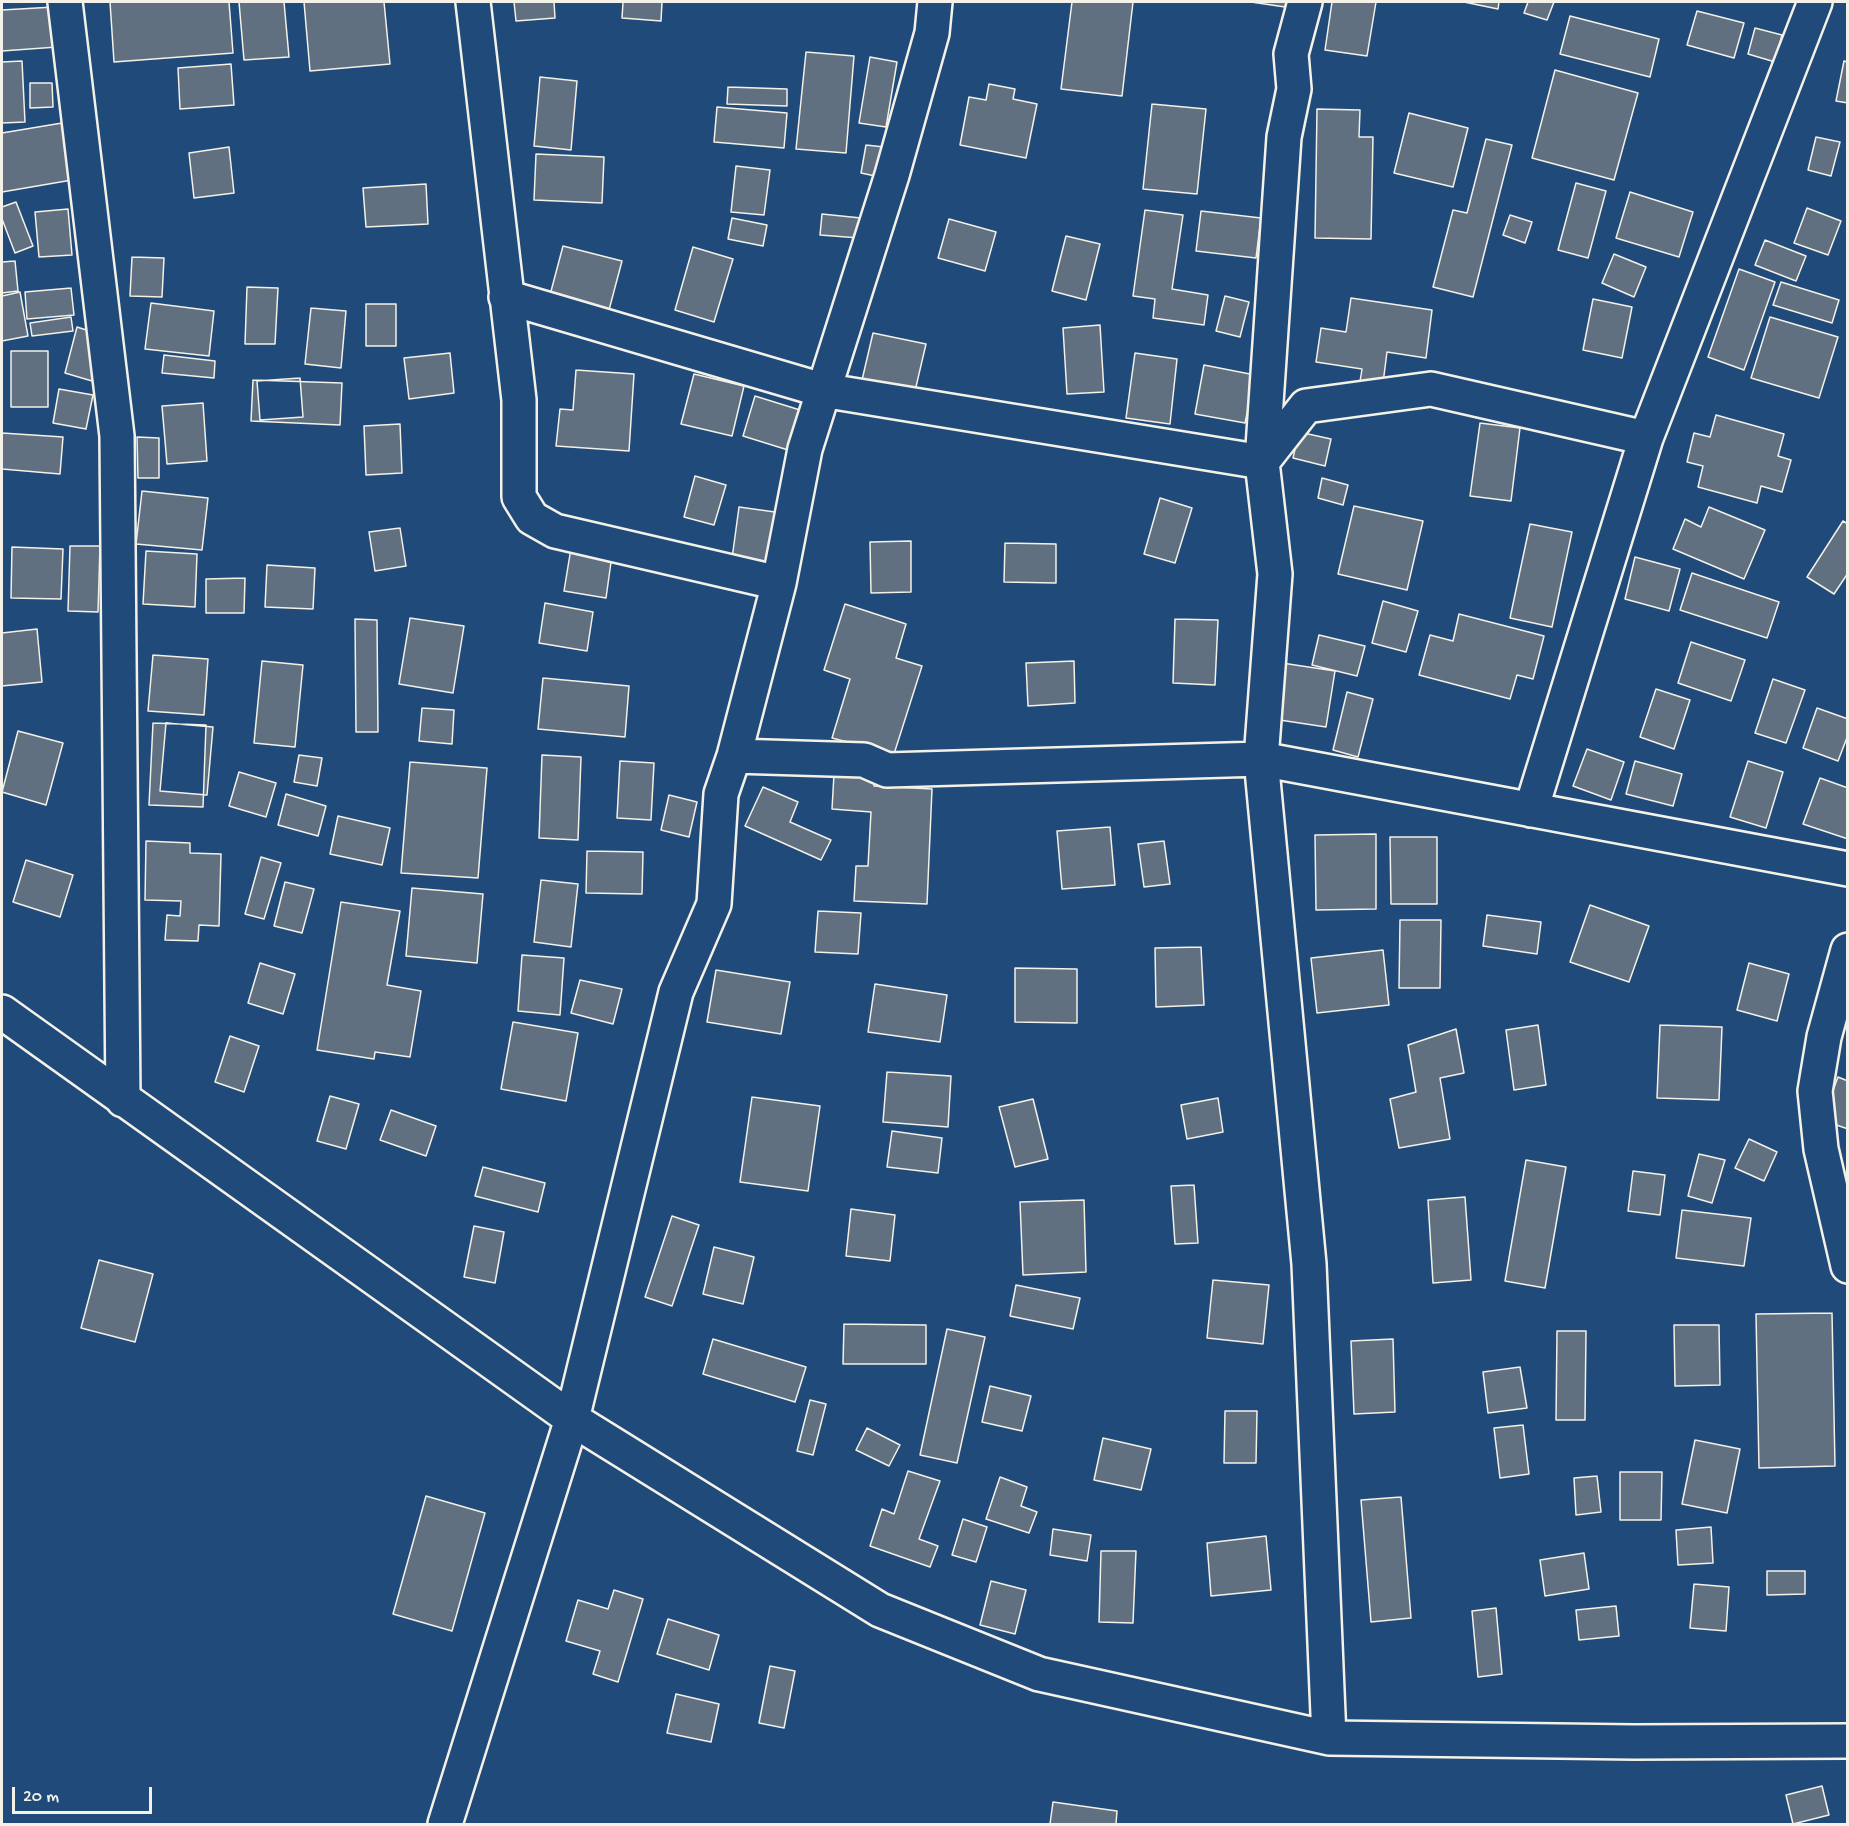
<!DOCTYPE html>
<style>
body{margin:0}
#map{position:relative;width:1849px;height:1826px;overflow:hidden;background:#1f4a7a;font-family:"Gochi Hand",sans-serif}
canvas{display:block}
.frame{position:absolute;inset:0;border:3px solid #f4f1e8;pointer-events:none}
.scale{position:absolute;left:12px;top:1787px;width:140px;height:27px;box-sizing:border-box;border:3px solid #f4f1e8;border-top:0;padding-left:8px;font-size:18px;line-height:21px;white-space:nowrap;color:#f4f1e8;-webkit-text-stroke:4px #1f4a7a;paint-order:stroke}
</style>
<div id="map">
<canvas width="1849" height="1826"></canvas>
<div class="frame"></div>
<div class="scale">20 m</div>
</div>
<script>
const g = document.querySelector('canvas').getContext('2d');
g.lineJoin = 'round';
function paint(path, color) { g.fillStyle = color; g.fill(path, 'evenodd'); }
const toPath = rows => new Path2D(rows.map(r => 'M' + r).join(''));
function stroke(path, color, width, dash) { g.strokeStyle = color; g.lineWidth = width; g.lineCap = dash ? 'butt' : 'round'; g.setLineDash(dash || []); g.stroke(path); }
const building = toPath([
 [110,2,229,2,233,53,114,62,110,2],
 [239,2,284,2,289,57,244,60,239,2],
 [304,2,384,2,390,64,310,71,304,2],
 [514,2,554,2,555,18,516,21,514,2],
 [623,2,662,2,661,21,622,18,623,2],
 [1072,2,1133,2,1122,96,1061,89,1072,2],
 [1251,2,1286,2,1285,7,1251,2],
 [1332,2,1376,2,1367,56,1325,50,1332,2],
 [1464,2,1499,2,1498,9,1464,2],
 [1528,2,1554,2,1547,20,1524,13,1528,2],
 [54,7,57,47,2,51,2,10,54,7],
 [1697,11,1744,23,1734,58,1687,45,1697,11],
 [1570,16,1659,39,1650,77,1560,54,1570,16],
 [1755,28,1782,35,1775,62,1748,54,1755,28],
 [806,52,854,56,846,153,796,149,806,52],
 [870,57,897,62,886,127,859,123,870,57],
 [22,61,25,122,2,123,2,62,22,61],
 [1844,61,1848,62,1848,103,1836,101,1844,61],
 [231,64,234,105,180,109,178,68,231,64],
 [1555,70,1638,93,1614,180,1532,158,1555,70],
 [540,77,577,81,571,150,534,146,540,77],
 [30,83,52,83,53,107,30,108,30,83],
 [989,84,1015,89,1013,99,1037,104,1026,158,960,145,969,97,986,100,989,84],
 [728,87,787,89,787,106,727,104,728,87],
 [1152,104,1206,109,1197,194,1143,189,1152,104],
 [717,107,787,113,784,148,714,142,717,107],
 [1317,109,1360,110,1359,137,1373,137,1371,239,1315,238,1317,109],
 [1409,113,1468,128,1453,187,1394,173,1409,113],
 [62,123,72,180,2,192,2,133,62,123],
 [1816,137,1840,142,1831,176,1808,170,1816,137],
 [1486,139,1512,145,1473,297,1433,287,1453,210,1467,213,1486,139],
 [866,145,884,147,880,177,861,173,866,145],
 [229,147,234,193,194,198,189,153,229,147],
 [536,154,604,157,602,203,534,200,536,154],
 [736,166,770,170,764,215,731,212,736,166],
 [1576,183,1606,191,1588,258,1558,250,1576,183],
 [426,184,428,224,366,227,363,188,426,184],
 [1630,192,1693,212,1679,257,1616,238,1630,192],
 [16,202,33,246,15,253,2,219,2,207,16,202],
 [1807,208,1841,221,1828,255,1794,243,1807,208],
 [68,209,72,255,39,257,35,212,68,209],
 [1145,210,1183,215,1172,289,1208,295,1204,325,1153,318,1155,299,1133,296,1145,210],
 [1201,211,1261,218,1256,258,1196,251,1201,211],
 [822,214,861,218,859,238,820,235,822,214],
 [1510,215,1532,222,1525,243,1503,235,1510,215],
 [732,218,767,225,763,246,728,239,732,218],
 [949,219,996,232,985,271,938,258,949,219],
 [1066,236,1100,244,1086,300,1052,291,1066,236],
 [1765,240,1806,256,1796,281,1755,265,1765,240],
 [563,246,622,261,609,310,550,295,563,246],
 [693,247,733,259,714,322,675,310,693,247],
 [1614,254,1646,267,1634,297,1602,283,1614,254],
 [132,257,164,258,162,297,130,296,132,257],
 [15,261,18,291,2,293,2,262,15,261],
 [1739,269,1775,282,1744,370,1708,357,1739,269],
 [1781,282,1839,300,1832,323,1773,305,1781,282],
 [247,287,278,288,275,344,245,344,247,287],
 [71,288,74,315,27,319,25,292,71,288],
 [20,292,28,336,2,341,2,296,20,292],
 [1225,296,1249,302,1240,337,1216,331,1225,296],
 [1351,298,1432,310,1426,358,1387,352,1382,391,1359,388,1362,369,1316,362,1321,328,1346,332,1351,298],
 [1593,299,1632,307,1622,358,1583,350,1593,299],
 [151,303,214,311,209,356,145,349,151,303],
 [366,304,396,304,396,346,366,346,366,304],
 [311,308,346,311,341,368,305,364,311,308],
 [71,317,73,331,32,336,30,323,71,317],
 [1770,317,1838,337,1819,398,1751,378,1770,317],
 [1100,325,1104,392,1067,394,1063,328,1100,325],
 [77,327,105,336,92,381,65,373,77,327],
 [873,333,926,344,915,391,862,380,873,333],
 [11,351,48,351,48,407,11,407,11,351],
 [450,353,454,393,409,399,404,358,450,353],
 [1135,353,1177,359,1170,424,1126,418,1135,353],
 [164,355,215,361,214,378,162,373,164,355],
 [1204,365,1255,375,1245,423,1195,414,1204,365],
 [576,370,634,374,629,451,556,446,560,409,573,410,576,370],
 [694,374,744,386,732,436,681,424,694,374],
 [300,378,303,417,260,420,257,381,300,378],
 [253,380,342,383,340,425,251,421,253,380],
 [59,389,93,395,86,429,53,423,59,389],
 [755,396,800,410,788,450,743,436,755,396],
 [203,403,207,461,167,464,162,406,203,403],
 [1716,415,1784,434,1778,456,1791,460,1782,492,1761,486,1757,503,1698,487,1703,466,1687,462,1694,433,1710,437,1716,415],
 [1480,423,1520,428,1511,501,1470,496,1480,423],
 [400,424,402,473,366,475,364,426,400,424],
 [1299,432,1331,439,1325,466,1293,458,1299,432],
 [2,433,63,437,60,474,2,469,2,433],
 [137,437,159,438,159,478,138,478,137,437],
 [695,476,726,485,714,525,684,517,695,476],
 [1322,478,1348,485,1343,505,1318,498,1322,478],
 [142,491,208,498,202,550,136,544,142,491],
 [1160,498,1192,508,1175,563,1144,554,1160,498],
 [1354,506,1423,521,1407,590,1338,574,1354,506],
 [739,507,775,512,767,571,731,566,739,507],
 [1709,507,1765,530,1744,579,1673,549,1685,519,1701,527,1709,507],
 [1843,521,1848,524,1848,573,1834,594,1807,577,1843,521],
 [1530,524,1572,532,1552,627,1510,618,1530,524],
 [400,528,406,566,375,571,369,532,400,528],
 [911,541,911,592,871,593,870,542,911,541],
 [572,542,613,548,606,598,564,591,572,542],
 [1005,543,1056,544,1056,583,1004,582,1005,543],
 [70,546,100,546,98,612,68,611,70,546],
 [12,547,63,549,61,599,11,598,12,547],
 [146,551,197,554,195,607,143,604,146,551],
 [1635,557,1680,569,1669,611,1625,599,1635,557],
 [267,565,315,568,313,609,265,607,267,565],
 [1692,573,1779,602,1767,638,1680,610,1692,573],
 [245,578,244,613,206,613,206,579,245,578],
 [1383,601,1418,611,1406,652,1372,643,1383,601],
 [545,603,593,612,587,651,539,643,545,603],
 [845,604,906,624,896,658,922,666,894,754,832,738,850,679,824,670,845,604],
 [1459,614,1544,636,1533,679,1517,675,1510,699,1419,675,1430,635,1453,641,1459,614],
 [410,618,464,626,453,693,399,684,410,618],
 [355,619,377,620,378,732,356,732,355,619],
 [1175,619,1218,620,1215,685,1173,683,1175,619],
 [37,629,42,682,2,686,2,633,37,629],
 [1319,635,1365,646,1357,676,1312,665,1319,635],
 [1691,642,1745,660,1731,701,1678,683,1691,642],
 [153,655,208,659,204,715,148,711,153,655],
 [262,661,303,665,295,747,254,743,262,661],
 [1074,661,1075,703,1028,706,1026,663,1074,661],
 [1282,663,1335,671,1326,727,1273,719,1282,663],
 [543,678,629,686,625,737,538,729,543,678],
 [1773,679,1805,690,1786,743,1755,733,1773,679],
 [1656,689,1690,700,1674,749,1640,737,1656,689],
 [1347,692,1373,699,1358,757,1333,750,1347,692],
 [422,708,454,710,452,744,419,741,422,708],
 [1817,708,1848,719,1848,735,1838,761,1803,748,1817,708],
 [153,723,206,725,203,807,149,805,153,723],
 [166,723,213,727,207,795,160,791,166,723],
 [18,731,63,743,46,805,2,792,18,731],
 [1587,749,1624,762,1611,800,1573,786,1587,749],
 [299,755,322,758,317,786,294,782,299,755],
 [542,755,581,757,578,840,539,838,542,755],
 [620,761,654,763,651,820,617,818,620,761],
 [1635,761,1682,774,1673,806,1626,794,1635,761],
 [1748,761,1783,772,1766,828,1730,817,1748,761],
 [410,762,487,768,478,878,401,873,410,762],
 [239,772,276,783,266,817,229,806,239,772],
 [834,774,875,776,874,786,932,789,927,904,854,901,856,866,868,866,871,812,832,809,834,774],
 [1820,778,1848,788,1848,839,1803,824,1820,778],
 [763,787,798,802,790,822,831,840,821,860,745,826,763,787],
 [286,794,326,806,318,836,278,825,286,794],
 [669,795,697,802,689,837,661,830,669,795],
 [338,816,390,828,382,865,330,854,338,816],
 [1110,827,1115,885,1062,889,1057,831,1110,827],
 [1376,834,1376,909,1316,910,1315,835,1376,834],
 [1390,837,1437,837,1437,904,1391,904,1390,837],
 [146,841,190,843,190,853,221,854,219,926,199,925,198,941,165,940,167,915,180,916,181,901,145,900,146,841],
 [1164,841,1170,884,1144,887,1138,844,1164,841],
 [587,851,643,852,642,894,586,893,587,851],
 [261,857,281,863,264,919,245,914,261,857],
 [26,860,73,875,60,917,13,902,26,860],
 [541,880,578,884,571,947,534,942,541,880],
 [285,882,314,889,302,933,274,926,285,882],
 [412,888,483,894,477,963,406,956,412,888],
 [341,902,400,911,387,985,421,991,410,1057,375,1052,374,1059,317,1050,341,902],
 [1590,905,1649,926,1629,982,1570,962,1590,905],
 [818,911,861,913,858,954,815,952,818,911],
 [1487,915,1541,922,1537,954,1483,946,1487,915],
 [1400,920,1441,920,1440,988,1399,988,1400,920],
 [1201,947,1204,1005,1156,1007,1155,948,1201,947],
 [1383,950,1389,1005,1317,1013,1311,958,1383,950],
 [522,955,564,958,560,1015,518,1011,522,955],
 [260,963,295,974,283,1014,248,1003,260,963],
 [1749,963,1789,974,1777,1021,1737,1010,1749,963],
 [1015,968,1077,969,1077,1023,1015,1022,1015,968],
 [716,970,790,982,781,1034,707,1022,716,970],
 [580,980,622,989,613,1024,571,1013,580,980],
 [875,984,947,995,940,1042,868,1032,875,984],
 [513,1022,578,1033,566,1101,501,1089,513,1022],
 [1538,1025,1546,1085,1514,1090,1506,1030,1538,1025],
 [1660,1025,1722,1027,1719,1100,1657,1098,1660,1025],
 [1456,1029,1464,1073,1440,1078,1450,1139,1399,1148,1390,1099,1416,1092,1408,1045,1456,1029],
 [230,1036,259,1046,244,1092,215,1082,230,1036],
 [887,1072,951,1076,948,1127,883,1122,887,1072],
 [1838,1077,1848,1081,1848,1129,1822,1120,1838,1077],
 [330,1096,359,1104,346,1149,317,1141,330,1096],
 [752,1097,820,1106,808,1191,740,1182,752,1097],
 [1218,1098,1223,1132,1187,1139,1181,1105,1218,1098],
 [1033,1099,1048,1159,1015,1167,999,1107,1033,1099],
 [391,1110,436,1126,426,1156,380,1140,391,1110],
 [892,1131,942,1138,938,1173,887,1167,892,1131],
 [1749,1139,1777,1152,1764,1181,1735,1168,1749,1139],
 [1699,1154,1725,1160,1712,1203,1688,1196,1699,1154],
 [1526,1160,1566,1167,1545,1288,1505,1281,1526,1160],
 [483,1167,545,1183,538,1212,475,1196,483,1167],
 [1633,1171,1665,1175,1660,1215,1628,1211,1633,1171],
 [1194,1185,1198,1243,1175,1244,1171,1186,1194,1185],
 [1465,1197,1471,1280,1433,1283,1428,1200,1465,1197],
 [1084,1200,1086,1272,1023,1275,1020,1202,1084,1200],
 [851,1209,895,1215,890,1261,846,1256,851,1209],
 [1682,1210,1751,1218,1744,1266,1676,1258,1682,1210],
 [672,1216,699,1225,672,1306,645,1297,672,1216],
 [474,1226,504,1232,495,1283,464,1277,474,1226],
 [714,1247,754,1257,743,1304,703,1294,714,1247],
 [99,1260,153,1274,135,1342,81,1328,99,1260],
 [1213,1280,1269,1285,1263,1344,1207,1338,1213,1280],
 [1016,1285,1080,1298,1073,1329,1010,1316,1016,1285],
 [1832,1313,1835,1466,1759,1468,1756,1314,1832,1313],
 [844,1324,926,1325,926,1364,843,1364,844,1324],
 [1674,1325,1719,1325,1720,1385,1675,1386,1674,1325],
 [947,1329,985,1337,957,1463,920,1455,947,1329],
 [1557,1331,1586,1331,1585,1420,1556,1420,1557,1331],
 [713,1339,806,1367,795,1402,703,1374,713,1339],
 [1393,1339,1395,1412,1354,1414,1351,1341,1393,1339],
 [1520,1367,1527,1408,1488,1413,1483,1372,1520,1367],
 [990,1386,1031,1396,1022,1431,982,1422,990,1386],
 [810,1400,826,1404,813,1455,797,1451,810,1400],
 [1225,1411,1257,1411,1256,1463,1224,1463,1225,1411],
 [1523,1425,1529,1474,1500,1478,1494,1428,1523,1425],
 [867,1428,900,1445,889,1466,856,1450,867,1428],
 [1103,1438,1151,1449,1141,1490,1094,1480,1103,1438],
 [1695,1440,1740,1449,1727,1513,1682,1504,1695,1440],
 [908,1471,940,1481,919,1539,938,1546,930,1567,870,1546,882,1509,894,1514,908,1471],
 [1620,1472,1662,1472,1661,1520,1620,1520,1620,1472],
 [1597,1476,1601,1512,1576,1515,1574,1478,1597,1476],
 [1000,1477,1027,1487,1021,1506,1037,1512,1029,1533,986,1519,1000,1477],
 [426,1496,485,1513,452,1631,393,1614,426,1496],
 [1401,1497,1411,1618,1371,1622,1361,1500,1401,1497],
 [963,1519,987,1527,976,1562,952,1555,963,1519],
 [1711,1527,1713,1563,1678,1565,1676,1530,1711,1527],
 [1053,1529,1091,1535,1087,1561,1050,1555,1053,1529],
 [1266,1536,1271,1590,1211,1596,1207,1543,1266,1536],
 [1101,1551,1136,1551,1133,1623,1099,1622,1101,1551],
 [1584,1553,1589,1589,1545,1596,1540,1560,1584,1553],
 [1767,1571,1805,1571,1805,1594,1767,1595,1767,1571],
 [991,1581,1026,1590,1015,1634,980,1625,991,1581],
 [1694,1584,1729,1587,1726,1631,1690,1628,1694,1584],
 [614,1590,643,1599,618,1682,593,1674,600,1651,566,1641,578,1600,608,1609,614,1590],
 [1616,1606,1619,1636,1579,1640,1576,1610,1616,1606],
 [1496,1608,1502,1674,1478,1677,1472,1611,1496,1608],
 [668,1619,719,1635,709,1670,657,1654,668,1619],
 [770,1666,795,1671,784,1728,759,1723,770,1666],
 [676,1694,719,1704,711,1742,667,1733,676,1694],
 [1822,1786,1829,1815,1793,1824,1786,1795,1822,1786],
 [1053,1802,1117,1811,1116,1824,1050,1824,1053,1802]
]);
const street = toPath([
 [65,2,117,436,123,1100],
 [473,2,519,400,519,497,532,518,555,531,779,583],
 [1305,2,1291,54,1294,89,1284,137,1262,462,1275,574,1261,759,1309,1264,1329,1738],
 [506,297,822,390,1262,462,1306,406,1431,389,1646,438],
 [734,756,864,760,887,770,1261,759,1848,869],
 [1531,810,1646,438,1815,2],
 [1848,950,1824,1037,1815,1091,1821,1149,1848,1266],
 [2,1012,572,1419,880,1610,1039,1674,1329,1738,1634,1742,1848,1741],
 [445,1824,572,1419,676,992,714,904,721,794,734,756,779,583,805,449,892,175,932,33,935,2]
]);
paint(building, '#607080');
stroke(building, '#f4f1e8', 1.5);
stroke(street, '#f4f1e8', 38);
stroke(street, '#1f4a7a', 33);
</script>
